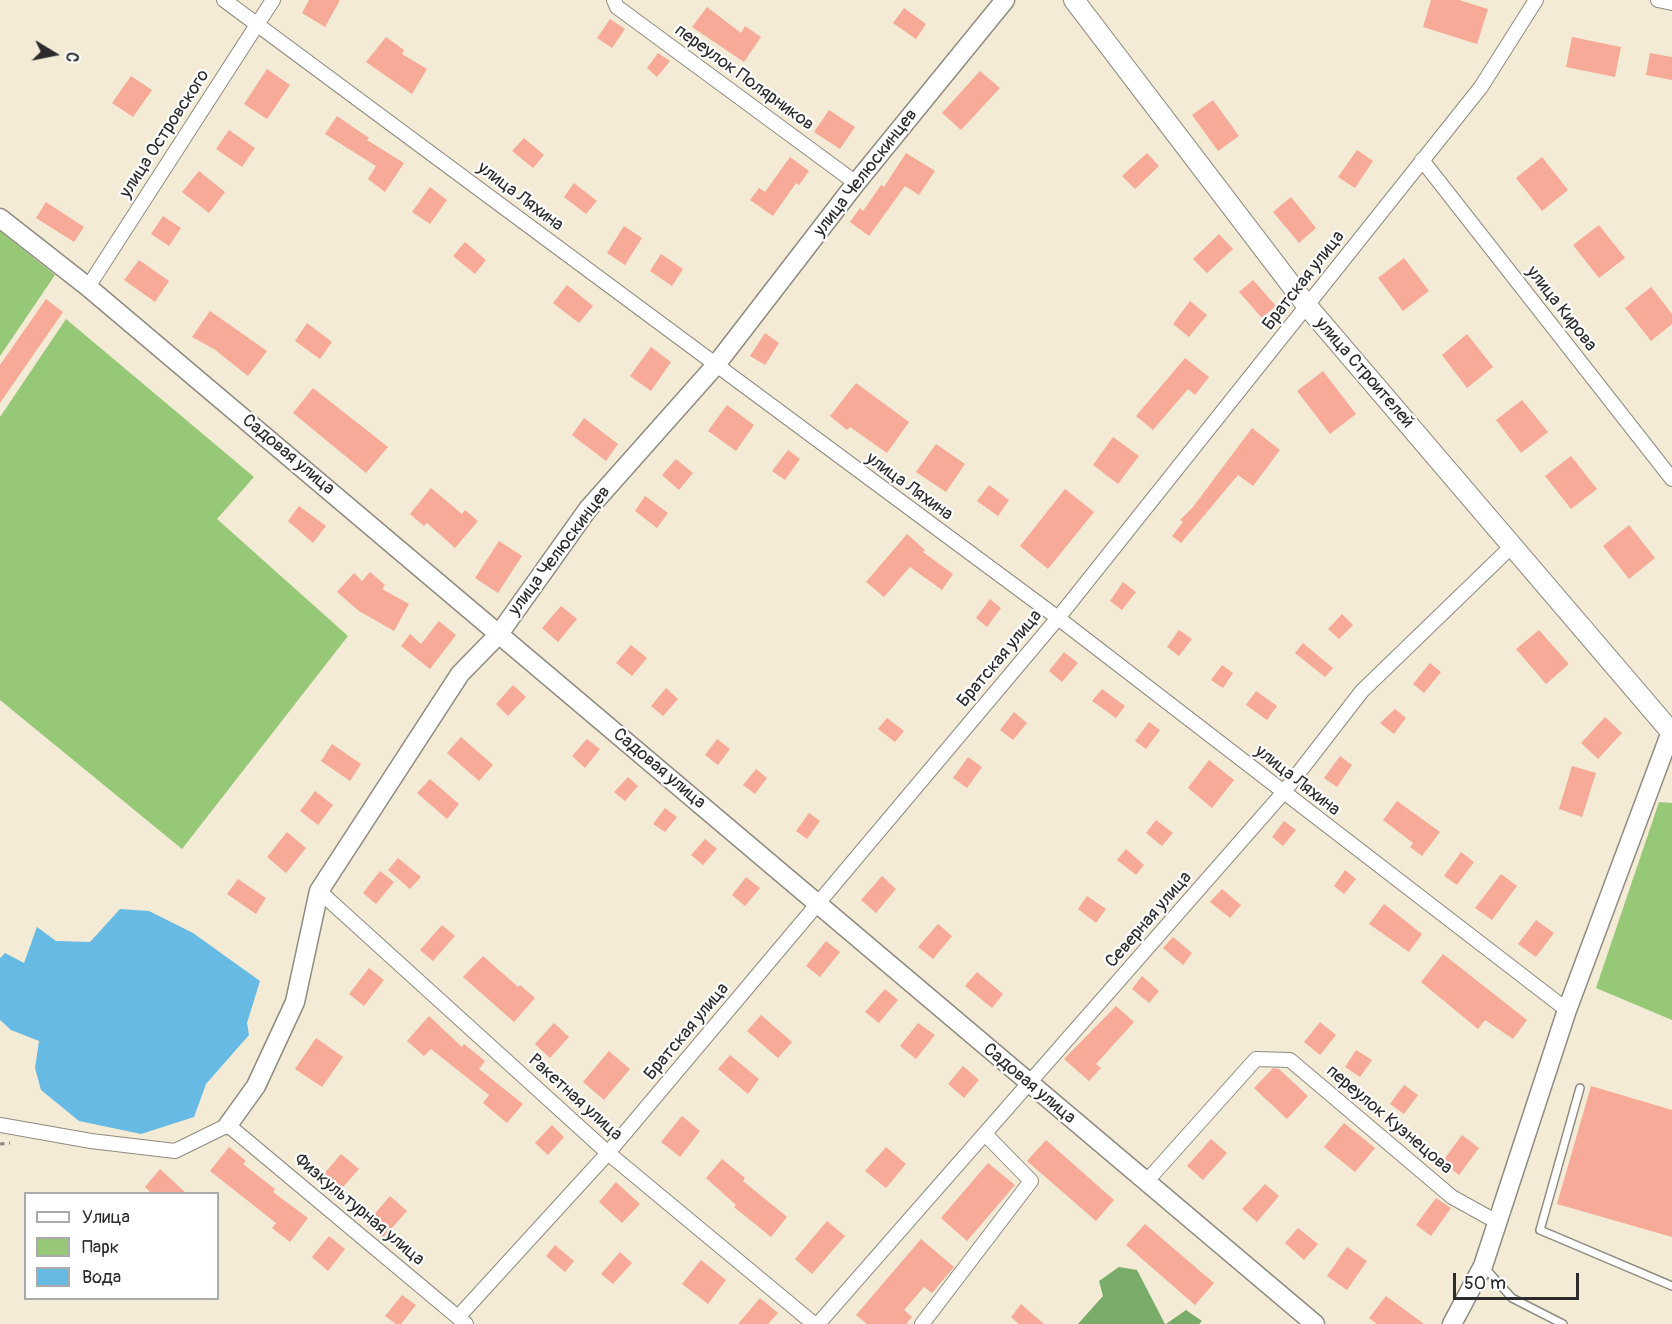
<!DOCTYPE html>
<meta charset="utf-8">
<style>
body{margin:0}
#map{position:relative;width:1672px;height:1324px;overflow:hidden;background:#f3ebd5;font-family:Pangolin,sans-serif}
canvas{display:block}
.legend{position:absolute;left:24px;top:1192px;width:195px;height:108px;box-sizing:border-box;background:#fff;border:2px solid #aaa;margin:0;padding:8px 10px;list-style:none;font-size:18px;color:#2b2b2b}
.legend li{display:flex;align-items:center;gap:12px;height:30px}
.legend b{width:30px;border:2px solid #aaa}
.north{position:absolute;left:24px;top:24px;width:60px;height:60px;-webkit-text-stroke:4px #fff;paint-order:stroke;rotate:100deg;font-size:16px;font-weight:700;line-height:24px;text-align:center;color:#2b2b2b}
.north::after{content:'';display:block;margin:auto;width:21px;height:27px;background:#2b2b2b;clip-path:polygon(50% 0,100% 100%,50% 72%,0 100%)}
.scale{position:absolute;left:1453px;top:1273px;width:126px;height:27px;box-sizing:border-box;border:3px solid #2b2b2b;border-top:0;padding-left:8px;font-size:18px;line-height:21px;white-space:nowrap;color:#2b2b2b;-webkit-text-stroke:4px #fff;paint-order:stroke}
</style>
<div id="map">
<canvas width="1672" height="1324"></canvas>
<ul class="legend">
<li><b style="height:8px;background:#fff"></b>Улица</li>
<li><b style="height:16px;background:#96c877"></b>Парк</li>
<li><b style="height:16px;background:#67bae3"></b>Вода</li>
</ul>
<div class="north">С</div>
<div class="scale">50 m</div>
</div>
<script>
const g = document.querySelector('canvas').getContext('2d');
g.lineJoin = 'round';
function paint(path, color) { g.fillStyle = color; g.fill(path, 'evenodd'); }
const toPath = rows => new Path2D(rows.map(r => 'M' + r).join(''));
function stroke(path, color, width, dash) { g.strokeStyle = color; g.lineWidth = width; g.lineCap = dash ? 'butt' : 'round'; g.setLineDash(dash || []); g.stroke(path); }
function drawText(font, color, halo, rows, align = 'center') {
  g.font = font + ' Pangolin,sans-serif'; g.lineWidth = 4.5; g.setLineDash([]); g.textBaseline = 'middle'; g.strokeStyle = halo; g.fillStyle = color; for (const [text, x, y, turn = 0] of rows) {
    g.save(); g.translate(x, y); g.rotate((+turn || 0) * Math.PI / 180); g.textAlign = isNaN(turn) ? turn : align; if (halo) g.strokeText(text, 0, 0); g.fillText(text, 0, 0); g.restore();
  }
}
const green = toPath([
 [0,231,55,275,0,356],
 [66,319,254,477,217,519,348,636,182,849,0,700,0,417],
 [1659,802,1672,803,1672,1020,1596,988]
]);
const forest = toPath([
 [1119,1267,1137,1270,1165,1324,1078,1324,1103,1296,1099,1281],
 [1186,1310,1202,1321,1199,1324,1166,1324]
]);
const water = toPath([
 [120,909,149,911,193,933,260,981,247,1023,249,1035,206,1084,194,1117,141,1134,79,1121,41,1090,35,1068,39,1041,11,1030,0,1020,0,958,5,953,24,963,37,927,56,941,90,942]
]);
const building = toPath([
 [309,0,340,0,325,27,302,13],
 [1431,0,1459,0,1488,9,1477,44,1423,27],
 [707,7,741,33,745,26,761,37,744,62,692,27],
 [904,8,926,24,916,39,893,23],
 [610,19,625,29,612,48,597,38],
 [386,37,404,50,402,54,427,69,412,94,366,62],
 [1572,37,1621,47,1615,77,1566,67],
 [658,53,670,61,657,77,647,68],
 [1650,53,1672,57,1672,80,1646,75],
 [267,69,290,85,267,119,244,104],
 [980,71,1000,88,961,130,942,113],
 [131,76,152,90,133,117,112,103],
 [1213,100,1239,136,1218,151,1192,115],
 [829,110,855,127,840,149,814,132],
 [337,116,369,138,367,140,404,163,385,192,368,179,376,166,325,134],
 [229,130,255,148,242,167,216,149],
 [524,138,544,155,533,168,512,151],
 [1357,150,1373,161,1355,188,1338,177],
 [906,153,935,171,919,195,905,186,869,236,850,222,860,208,863,211,881,185,884,187],
 [1147,153,1159,166,1135,189,1122,176],
 [790,157,809,171,799,185,796,183,773,216,750,200,759,188,765,192],
 [1542,157,1568,190,1542,211,1516,178],
 [199,171,225,192,209,213,182,192],
 [574,183,597,201,586,214,564,197],
 [430,187,447,200,430,224,412,212],
 [1291,197,1316,228,1299,243,1273,212],
 [46,202,84,227,74,242,36,218],
 [163,216,181,228,169,246,151,234],
 [1599,225,1625,258,1599,278,1573,245],
 [624,226,642,238,625,265,607,253],
 [1219,234,1233,249,1207,273,1193,259],
 [465,242,486,260,475,274,453,256],
 [661,254,683,269,672,286,650,271],
 [1404,258,1429,291,1403,311,1378,278],
 [139,260,169,281,155,302,124,280],
 [1253,280,1276,306,1262,318,1239,292],
 [567,285,593,306,579,323,553,303],
 [1651,287,1672,314,1672,324,1651,341,1625,308],
 [46,299,63,312,0,403,0,365],
 [1190,301,1207,315,1189,337,1173,324],
 [210,311,267,351,248,376,214,349,192,337],
 [307,323,332,342,320,359,295,341],
 [765,333,779,343,765,365,750,356],
 [1467,334,1493,367,1467,388,1442,355],
 [651,347,671,362,651,391,630,376],
 [1185,358,1209,377,1195,395,1188,389,1153,430,1136,416],
 [1323,371,1356,414,1330,434,1297,391],
 [856,383,909,422,887,453,850,427,847,430,830,416],
 [313,388,388,447,366,473,293,413],
 [1522,400,1548,432,1521,453,1496,420],
 [727,405,754,425,736,451,708,431],
 [584,418,618,444,606,461,572,435],
 [1252,428,1280,450,1253,486,1238,475,1181,543,1172,536,1183,522,1180,520,1193,507],
 [1113,437,1139,456,1118,484,1093,465],
 [936,444,965,464,946,492,916,472],
 [788,450,800,459,785,480,772,471],
 [1571,456,1597,489,1571,509,1545,476],
 [676,459,693,473,679,490,662,475],
 [989,485,1009,500,998,516,977,501],
 [431,488,462,514,465,510,478,521,455,548,427,523,424,526,410,514],
 [1065,489,1094,512,1048,569,1020,546],
 [645,496,668,513,657,528,635,511],
 [299,506,326,526,313,543,288,521],
 [1629,525,1655,558,1629,579,1603,546],
 [907,534,925,550,923,552,953,574,942,590,910,567,884,597,866,582],
 [499,541,522,556,498,593,475,578],
 [370,572,385,585,382,589,409,604,394,631,359,611,337,592,354,573,362,581],
 [1123,582,1136,592,1122,610,1110,601],
 [990,599,1001,608,987,627,976,618],
 [561,606,577,619,558,642,542,628],
 [1342,614,1353,625,1339,639,1328,629],
 [439,621,456,635,430,669,401,646,410,634,421,644],
 [1179,630,1192,639,1179,656,1167,647],
 [1539,630,1569,664,1546,684,1516,649],
 [1303,643,1333,668,1325,677,1295,653],
 [631,645,647,658,632,676,616,663],
 [1064,652,1078,663,1062,682,1049,671],
 [1430,663,1441,672,1424,693,1413,684],
 [1222,665,1233,673,1223,688,1211,680],
 [513,685,526,697,508,716,496,704],
 [666,688,678,699,663,716,651,706],
 [1102,689,1125,706,1116,718,1092,701],
 [1256,691,1277,706,1267,720,1246,705],
 [1395,709,1406,718,1394,734,1380,723],
 [1014,712,1027,723,1013,740,1000,730],
 [1605,717,1622,733,1598,759,1581,743],
 [887,718,904,731,895,742,878,729],
 [1149,722,1160,730,1146,749,1135,741],
 [461,737,493,765,479,781,447,753],
 [587,739,600,749,585,768,572,756],
 [717,739,730,749,718,765,705,755],
 [332,744,361,764,350,781,321,761],
 [1340,756,1352,765,1337,787,1324,778],
 [968,757,982,767,967,788,953,778],
 [1209,760,1234,780,1212,808,1188,788],
 [1572,766,1596,773,1582,817,1559,809],
 [756,769,767,778,755,794,743,785],
 [628,777,638,786,625,801,614,792],
 [430,779,459,804,447,819,417,793],
 [315,791,333,805,318,825,300,811],
 [1397,801,1440,832,1422,856,1410,847,1413,843,1383,820],
 [665,808,677,817,665,832,653,824],
 [809,813,820,821,807,839,796,831],
 [1156,820,1173,833,1162,846,1146,833],
 [1284,821,1296,830,1283,846,1272,837],
 [287,832,306,848,286,873,267,857],
 [705,839,717,849,703,865,691,855],
 [1126,849,1144,865,1136,875,1117,860],
 [1461,852,1474,862,1457,885,1444,876],
 [398,858,421,877,410,889,388,870],
 [1345,870,1356,879,1344,894,1334,886],
 [380,871,394,882,376,904,363,893],
 [1501,874,1517,886,1492,920,1475,908],
 [882,876,896,889,876,913,861,900],
 [746,877,760,888,745,906,732,895],
 [238,879,266,898,256,914,227,894],
 [1222,889,1241,905,1230,918,1210,902],
 [1087,896,1106,909,1096,923,1078,909],
 [1384,904,1422,934,1409,952,1369,924],
 [1536,920,1554,933,1536,957,1518,944],
 [938,924,952,936,933,959,918,947],
 [442,925,455,936,433,961,420,950],
 [1173,937,1192,953,1183,965,1163,948],
 [826,941,840,952,820,977,806,966],
 [1443,954,1527,1020,1513,1039,1485,1020,1478,1029,1421,982],
 [483,956,518,987,520,985,535,998,514,1022,463,977],
 [369,968,384,980,364,1006,349,994],
 [977,972,1003,994,992,1008,965,986],
 [1142,976,1159,991,1149,1003,1132,989],
 [885,989,898,1000,879,1023,865,1012],
 [1116,1006,1134,1022,1096,1064,1101,1068,1089,1081,1064,1059],
 [761,1015,792,1042,778,1058,747,1031],
 [429,1016,462,1047,464,1044,485,1061,479,1069,523,1104,507,1123,483,1103,489,1095,431,1049,424,1056,407,1041],
 [1320,1022,1336,1035,1320,1055,1304,1042],
 [554,1023,569,1037,550,1058,535,1044],
 [918,1023,935,1035,916,1059,900,1046],
 [316,1038,343,1057,322,1087,295,1069],
 [1356,1050,1372,1060,1360,1077,1345,1067],
 [609,1051,630,1069,604,1100,583,1082],
 [730,1055,759,1079,748,1094,718,1069],
 [963,1066,979,1080,964,1098,948,1084],
 [1273,1068,1279,1069,1308,1096,1287,1119,1254,1088],
 [1404,1085,1418,1095,1404,1114,1390,1104],
 [1591,1086,1672,1110,1672,1237,1557,1204],
 [682,1116,700,1131,680,1157,661,1142],
 [1344,1123,1375,1148,1355,1172,1324,1147],
 [552,1125,564,1137,548,1155,535,1143],
 [1462,1135,1479,1148,1459,1175,1442,1162],
 [1211,1139,1227,1153,1203,1180,1187,1166],
 [1046,1140,1114,1200,1096,1221,1027,1161],
 [229,1147,246,1161,243,1164,275,1189,273,1192,308,1218,290,1242,272,1228,276,1223,210,1171],
 [886,1147,906,1164,886,1188,865,1171],
 [341,1154,359,1169,334,1197,317,1182],
 [722,1159,745,1178,743,1181,787,1217,771,1237,734,1207,736,1205,706,1178],
 [988,1163,1015,1185,967,1241,941,1218],
 [160,1169,187,1194,152,1194,145,1187],
 [616,1182,640,1204,622,1223,599,1202],
 [1265,1184,1279,1196,1257,1222,1242,1209],
 [390,1196,407,1211,383,1238,366,1224],
 [1436,1198,1451,1208,1431,1236,1416,1225],
 [827,1221,845,1236,812,1274,795,1259],
 [1145,1224,1214,1283,1195,1305,1126,1245],
 [1298,1228,1318,1244,1304,1260,1285,1243],
 [329,1236,345,1249,328,1271,312,1257],
 [921,1239,954,1267,932,1293,924,1287,904,1310,912,1317,906,1324,867,1324,856,1315],
 [555,1245,574,1261,565,1272,546,1256],
 [1347,1247,1367,1261,1347,1290,1327,1276],
 [620,1252,632,1263,613,1284,601,1274],
 [701,1260,726,1280,708,1304,682,1284],
 [402,1295,416,1305,401,1324,396,1324,385,1316],
 [1386,1296,1424,1324,1377,1324,1369,1318],
 [760,1298,778,1313,768,1324,738,1324],
 [1021,1304,1044,1324,1019,1324,1011,1317]
]);
const path = toPath([
 [0,1144,10,1143]
]);
const service = toPath([
 [1580,1088,1540,1230,1672,1286],
 [1485,1268,1512,1298,1563,1324]
]);
const minor = toPath([
 [224,0,1058,618,1567,1010],
 [614,0,617,7,856,183],
 [1658,0,1672,3],
 [1422,160,1672,479],
 [88,287,273,0],
 [319,891,608,1153,814,1324],
 [0,1125,91,1141,175,1151,228,1125,466,1324],
 [1146,1182,1256,1059,1290,1060,1452,1197,1497,1222],
 [459,1316,608,1153,1058,618,1481,87,1536,0],
 [818,1324,1283,793,1362,691,1512,546],
 [922,1324,1031,1181,986,1135]
]);
const tertiary = toPath([
 [0,218,88,287,1315,1324],
 [228,1125,256,1086,295,1002,319,891,460,674,499,634,588,509,715,366,856,183,1005,0],
 [1452,1324,1483,1266,1567,1010,1672,729]
]);
const secondary = toPath([
 [1074,0,1308,307,1672,733]
]);
const streetNames = [
 ["переулок Полярников",744,78,36],
 ["улица Островского",165,134,-57],
 ["улица Челюскинцев",866,173,-52],
 ["улица Ляхина",520,197,37],
 ["Братская улица",1304,281,-52],
 ["улица Кирова",1561,309,52],
 ["улица Строителей",1364,373,49],
 ["Садовая улица",288,455,40],
 ["улица Ляхина",909,487,36],
 ["улица Челюскинцев",560,551,-53],
 ["Братская улица",1000,659,-50],
 ["Садовая улица",659,769,40],
 ["улица Ляхина",1297,781,38],
 ["Северная улица",1149,920,-49],
 ["Братская улица",687,1032,-50],
 ["Садовая улица",1029,1084,40],
 ["Ракетная улица",575,1098,42],
 ["переулок Кузнецова",1389,1120,40],
 ["Физкультурная улица",359,1210,40]
];
paint(green, '#96c877');
paint(forest, '#78ac68');
paint(water, '#67bae3');
paint(building, '#f6aa97');
stroke(service, '#8f8b80', 10);
stroke(minor, '#8f8b80', 16);
stroke(tertiary, '#8f8b80', 21);
stroke(secondary, '#8f8b80', 22);
stroke(path, '#8f8b80', 3, [4.5, 4.5]);
stroke(service, '#fff', 7);
stroke(minor, '#fff', 14);
stroke(tertiary, '#fff', 18);
stroke(secondary, '#fff', 20);
drawText('18px', '#2b2b2b', '#fff', streetNames);
</script>
